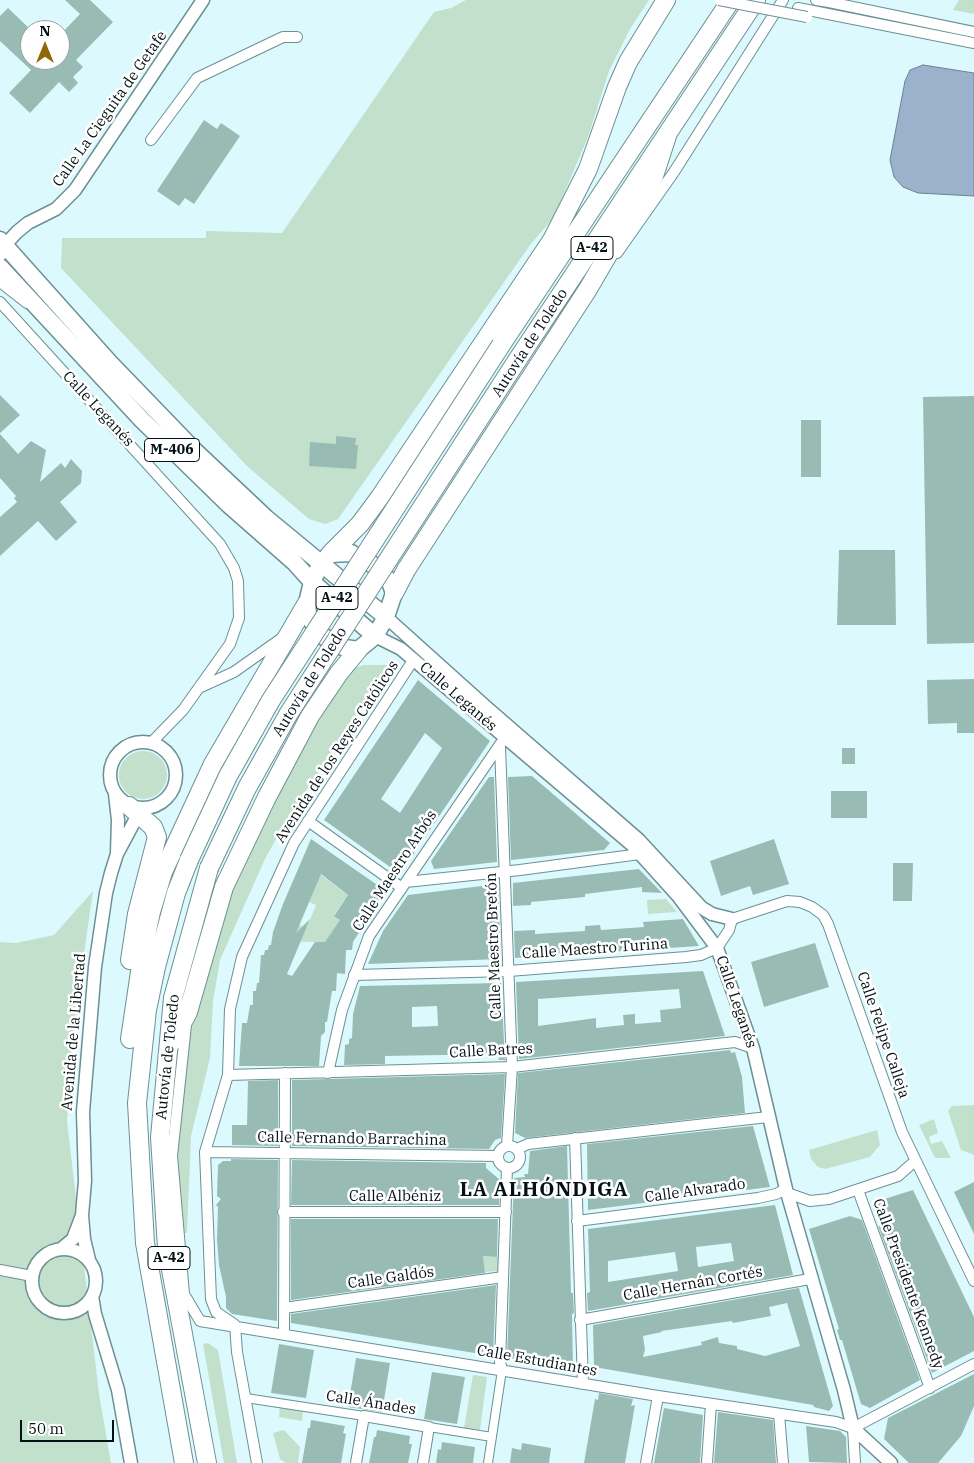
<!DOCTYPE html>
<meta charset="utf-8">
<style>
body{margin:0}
#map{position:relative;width:974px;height:1463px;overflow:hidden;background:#dcfafe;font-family:"IBM Plex Serif",serif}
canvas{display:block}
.north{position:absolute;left:20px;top:20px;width:50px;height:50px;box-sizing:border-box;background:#fff;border:1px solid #9ba0a0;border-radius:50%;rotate:0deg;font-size:14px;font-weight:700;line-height:20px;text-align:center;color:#041112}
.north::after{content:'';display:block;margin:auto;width:18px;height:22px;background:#8e690c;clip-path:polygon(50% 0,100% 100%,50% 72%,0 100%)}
.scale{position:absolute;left:20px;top:1420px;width:94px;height:22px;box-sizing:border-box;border:2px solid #041112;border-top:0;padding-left:6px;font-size:15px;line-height:18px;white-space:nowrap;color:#041112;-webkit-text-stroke:4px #fff;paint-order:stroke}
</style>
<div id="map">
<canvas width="974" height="1463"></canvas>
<div class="north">N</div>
<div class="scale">50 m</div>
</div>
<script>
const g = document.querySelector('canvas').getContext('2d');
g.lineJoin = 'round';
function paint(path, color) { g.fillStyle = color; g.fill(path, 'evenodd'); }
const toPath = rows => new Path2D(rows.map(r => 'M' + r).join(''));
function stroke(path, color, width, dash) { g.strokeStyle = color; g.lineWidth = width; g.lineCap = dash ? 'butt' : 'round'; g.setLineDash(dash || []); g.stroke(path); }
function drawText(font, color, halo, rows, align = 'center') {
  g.font = font + ' "IBM Plex Serif",serif'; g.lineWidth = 5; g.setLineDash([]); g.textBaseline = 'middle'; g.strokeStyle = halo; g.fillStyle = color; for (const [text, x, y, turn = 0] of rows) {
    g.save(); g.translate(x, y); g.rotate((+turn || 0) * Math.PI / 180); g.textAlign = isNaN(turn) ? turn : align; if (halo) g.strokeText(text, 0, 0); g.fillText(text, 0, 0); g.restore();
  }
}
const green = toPath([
 [466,0,649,0,630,29,609,71,588,137,554,217,530,245,338,519,325,524,309,519,247,466,61,268,62,238,206,238,206,231,282,233,434,12,451,8],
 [959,0,974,0,974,14,953,10],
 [364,665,388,665,396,669,371,710,367,700,287,819,265,859,220,960,213,1001,210,1058,191,1136,187,1233,182,1233,175,1152,185,1060,198,998,224,910,242,865,288,771,348,670],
 '119 775a24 24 0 1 1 48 0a24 24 0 1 1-48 0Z',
 [320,874,354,900,345,899,334,915,340,920,338,943,288,941,299,925,307,927,316,905,309,902],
 [93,891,74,1024,67,1121,99,1394,111,1463,0,1463,0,942,16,943,54,935],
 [666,899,677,912,648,914,647,900],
 [974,1105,974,1155,961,1150,948,1111,952,1106],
 [934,1119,938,1133,929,1137,931,1144,942,1141,951,1158,935,1158,919,1125],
 [877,1130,880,1145,870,1157,825,1169,818,1167,811,1159,809,1150],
 [483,1256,498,1257,498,1271,485,1272],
 [208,1343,218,1350,237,1463,224,1463,203,1344],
 [473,1375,487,1377,480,1430,464,1428],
 [280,1407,303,1411,302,1421,279,1417],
 [284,1430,300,1447,298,1463,286,1463,280,1459,273,1433]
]);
const water = toPath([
 [923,65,974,73,974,196,918,193,903,187,894,177,890,160,905,81,910,70,923,65]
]);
const building = toPath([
 [65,0,90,0,113,22,76,60,83,67,73,77,78,83,69,92,59,82,30,113,9,93,31,70,0,41,0,16,8,8,30,29,30,60,60,60,60,35,80,14],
 [204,120,217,129,221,123,240,136,194,204,185,198,179,206,157,191],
 [0,395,20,415,0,433],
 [974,396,974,643,927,644,923,397],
 [801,420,821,420,821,477,801,477],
 [0,434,18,454,31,441,46,450,40,482,61,463,65,468,71,459,82,471,81,483,60,502,77,522,56,541,38,521,0,556,0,517,17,502,14,498,16,496,0,478],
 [336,436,356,438,355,445,358,445,356,469,309,466,310,442,336,444],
 [839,550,895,550,896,625,837,625],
 [974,679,974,733,957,733,957,723,928,724,927,680],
 [418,680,490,741,400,874,324,820],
 [425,733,442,748,400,813,381,799],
 [842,748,855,748,855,764,842,764],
 [532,776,553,794,610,843,604,850,511,860,508,777],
 [489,777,494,777,497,862,434,869,431,861],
 [831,791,867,791,867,818,831,818],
 [311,839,386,891,353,942,352,950,346,950,345,974,337,973,336,991,332,991,327,1022,325,1022,325,1032,321,1036,319,1066,239,1066,242,1023,247,1023,250,1005,253,1005,253,991,256,991,257,983,259,983,261,955,264,955,265,950,268,950,269,945,271,945,273,932,283,904],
 [321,874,348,895,334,916,340,920,325,942,315,942,292,976,287,974,310,919,296,933],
 [774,839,789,884,753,895,750,886,721,896,710,861],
 [893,863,913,863,912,901,893,901],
 [639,869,662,893,642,892,642,887,585,894,585,897,531,902,531,905,513,906,513,883],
 [498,884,501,959,368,964,383,931,408,895],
 [683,919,699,946,515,958,514,931,535,930,535,934,585,931,585,926,600,925,601,930,644,927,643,922],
 [815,943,829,987,764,1007,751,962],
 [703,971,725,1036,519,1059,516,982],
 [679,989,681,1008,660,1010,661,1022,635,1024,635,1014,623,1015,624,1025,596,1028,596,1018,538,1026,538,999],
 [501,983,505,1060,499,1060,498,1054,385,1056,385,1064,344,1065,345,1045,349,1044,349,1039,352,1038,353,1014,360,986],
 [437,1006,438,1026,412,1027,412,1007],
 [730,1050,731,1053,735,1052,742,1077,745,1113,525,1138,515,1133,518,1073],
 [505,1074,501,1138,495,1140,489,1149,292,1146,292,1080],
 [278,1080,278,1146,232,1145,232,1125,247,1125,248,1081],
 [753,1126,770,1187,588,1210,587,1144],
 [567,1146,571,1293,573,1293,574,1313,572,1314,573,1369,507,1358,514,1178,525,1177,524,1174,528,1174,530,1151],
 [231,1159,278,1160,277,1321,232,1314,226,1308,226,1297,219,1265,217,1240,218,1207,216,1205,221,1199,217,1196,218,1165,223,1161,231,1161],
 [292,1160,486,1163,486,1168,500,1180,499,1205,291,1205],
 [974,1182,974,1234,954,1192],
 [913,1190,974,1317,974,1351,932,1373,878,1226,882,1227,872,1203],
 [775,1205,793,1275,588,1311,587,1293,590,1292,588,1229],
 [731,1243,734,1261,698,1267,696,1247],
 [675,1252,678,1271,608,1282,608,1261],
 [850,1216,862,1220,920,1380,870,1408,861,1404,842,1340,840,1340,837,1330,839,1329,809,1229],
 [291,1219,498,1219,497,1257,483,1256,485,1273,291,1300],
 [496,1285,493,1356,291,1323,291,1314],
 [799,1288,833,1406,829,1411,814,1407,813,1405,594,1367,593,1325],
 [787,1303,800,1346,765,1356,737,1349,737,1346,719,1343,718,1337,701,1342,702,1345,643,1357,645,1350,643,1336,662,1332,661,1331,732,1321,733,1323,771,1316,769,1307],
 [279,1344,314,1350,306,1398,271,1393],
 [356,1358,390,1363,382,1412,348,1407],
 [432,1372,465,1377,457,1424,424,1419],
 [974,1374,974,1406,961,1436,938,1463,909,1463,884,1439,888,1418],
 [599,1393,633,1399,631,1406,635,1405,625,1463,584,1463,595,1399,598,1400],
 [664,1408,703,1415,700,1463,654,1463],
 [718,1412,773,1420,776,1463,714,1463],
 [311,1420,345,1426,343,1433,346,1434,341,1463,302,1463,308,1428,310,1428],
 [806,1426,840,1431,846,1437,847,1463,809,1462],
 [377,1430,410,1436,409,1444,412,1444,408,1463,369,1463,374,1437,376,1437],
 [442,1442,475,1447,473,1463,436,1463,438,1449,441,1450],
 [522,1443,551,1448,549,1463,510,1463,512,1448,521,1450]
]);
const pedestrian = toPath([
 [246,1398,364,1416],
 [429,1427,492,1437],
 [488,1463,502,1370]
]);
const minor = toPath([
 [816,0,829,2,831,0],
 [829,2,974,32],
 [798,8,974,43],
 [151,140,197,78,283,37,297,37],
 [617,253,674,172,783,0],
 [0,282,27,303],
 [0,302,220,544,234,568,238,581,239,618,230,644,183,710,151,743],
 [201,687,234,672,282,638],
 [500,746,512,1067,507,1146],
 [308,821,402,888],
 [406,882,520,870,640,854],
 [354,975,509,971,686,957,701,955,717,948,729,930,732,919,787,901,800,902,812,907,823,915,828,924,902,1132,974,1281],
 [186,1025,172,1156,184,1294,200,1321,658,1396,836,1422,853,1428],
 [328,1073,342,1010,369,936,501,743],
 [228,1075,512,1067,735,1042,753,1048],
 [575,1138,583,1384],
 '498 1157a11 11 0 1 1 22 0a11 11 0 1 1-22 0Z',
 [517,1149,528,1144,768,1117],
 [205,1152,498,1156],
 [858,1190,930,1388],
 [787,1193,810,1201,829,1199,898,1176,915,1161],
 [283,1212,506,1212],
 [577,1221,758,1198,776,1194,786,1189],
 [0,1270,32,1276],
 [284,1308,503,1277],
 [580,1320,810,1279],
 [235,1325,216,1312,211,1299,205,1152,228,1075,230,1009,242,957,294,843,414,659],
 [235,1325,237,1352,257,1463],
 [284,1334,285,1073],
 [502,1370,500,1362,507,1168],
 [779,1414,783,1463],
 [853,1428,974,1364],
 [853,1428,855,1463],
 [356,1463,364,1416,429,1427,423,1463],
 [646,1463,658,1396],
 [707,1463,711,1404]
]);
const tertiary = toPath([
 [0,255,5,245,17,232,28,223,56,209,75,190,203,0],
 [386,617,485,706,639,840,702,908,712,914,732,919],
 [375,636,401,649,632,845,678,896,717,948,753,1048,786,1189,844,1390,853,1428,891,1463],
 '110 775a33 33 0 1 1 66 0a33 33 0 1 1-66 0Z',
 [115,794,118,820,117,853],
 '32 1281a32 32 0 1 1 64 0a32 32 0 1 1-64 0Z',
 [61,1249,73,1239,81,1218],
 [89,1260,84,1239,82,1215,85,1181,83,1112,95,967,106,893,111,873,117,854,141,809],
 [92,1296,95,1314,118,1390,131,1463]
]);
const trunk = toPath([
 [0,240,110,363,196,452,266,518,386,617],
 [0,267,142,420,228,504,294,562,312,582,375,636],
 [351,553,377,567,390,582,394,593,386,617,375,636,358,650,345,648,324,637,315,627,308,614,307,603,312,582,321,563,330,554,351,553]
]);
const motorway = toPath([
 [501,345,731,0],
 [518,359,756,0],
 [330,554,360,524,380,497,552,240,588,169,617,87,628,62,666,0],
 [394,593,406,570,588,289,654,176,667,136],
 [129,806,153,827,157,837,137,914,130,960],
 [130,1039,144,945,151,912,163,872,213,764,307,603],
 [173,1041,188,1012,224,887,266,799,310,716,339,673,358,650],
 [184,1463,145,1243,137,1103,147,1010,156,967,176,893,189,860],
 [207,1463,167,1248,160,1137,173,998,209,868]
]);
const minorBridge = toPath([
 [719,0,807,17]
]);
const motorwayBridge = toPath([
 [189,860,228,776,271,700,501,345],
 [209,868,247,788,289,713,518,359]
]);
const shields = [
 [592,248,42],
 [172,450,55],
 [337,598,42],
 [169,1258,42]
];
const shieldNames = [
 ["A-42",592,248],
 ["M-406",172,450],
 ["A-42",337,598],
 ["A-42",169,1258]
];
const streetNames = [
 ["Calle La Cieguita de Getafe",110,109,-55],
 ["Autovía de Toledo",530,343,-57],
 ["Calle Leganés",98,409,47],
 ["Autovía de Toledo",310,682,-58],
 ["Calle Leganés",458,697,41],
 ["Avenida de los Reyes Católicos",337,752,-57],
 ["Calle Maestro Arbós",395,871,-57],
 ["Calle Maestro Bretón",494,946,-92],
 ["Calle Maestro Turina",595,949,-4],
 ["Calle Leganés",736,1002,71],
 ["Avenida de la Libertad",74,1032,-85],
 ["Calle Felipe Calleja",883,1035,71],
 ["Calle Batres",491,1051,-3],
 ["Autovía de Toledo",168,1057,-84],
 ["Calle Fernando Barrachina",352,1139,1],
 ["Calle Alvarado",695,1191,-8],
 ["Calle Albéniz",395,1197],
 ["Calle Galdós",391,1278,-8],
 ["Calle Hernán Cortés",693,1284,-10],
 ["Calle Presidente Kennedy",908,1284,70],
 ["Calle Estudiantes",537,1361,10],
 ["Calle Ánades",371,1403,9]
];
const districtNames = [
 ["LA ALHÓNDIGA",544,1190]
];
paint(green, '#c2e0cc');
paint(water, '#9cb1cb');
stroke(water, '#6e8194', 1);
paint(building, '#98bcb4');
stroke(pedestrian, '#6c9094', 10);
stroke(minor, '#6c9094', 12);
stroke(tertiary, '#6c9094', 15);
stroke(trunk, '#6c9094', 19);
stroke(motorway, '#6c9094', 20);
stroke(pedestrian, '#fff', 8);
stroke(minor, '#fff', 10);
stroke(tertiary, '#fff', 12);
stroke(trunk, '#fff', 16);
stroke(motorway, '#fff', 18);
stroke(minorBridge, '#6c9094', 12, []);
stroke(motorwayBridge, '#6c9094', 20, []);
stroke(minorBridge, '#fff', 10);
stroke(motorwayBridge, '#fff', 18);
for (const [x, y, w] of shields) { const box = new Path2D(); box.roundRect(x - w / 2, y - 11.5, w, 23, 4); g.fillStyle = '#fff'; g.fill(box); stroke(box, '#041112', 1); }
drawText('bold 14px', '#041112', null, shieldNames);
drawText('15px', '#041112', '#fff', streetNames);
g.letterSpacing = '1px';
drawText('bold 20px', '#041112', '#fff', districtNames);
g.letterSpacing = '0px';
</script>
